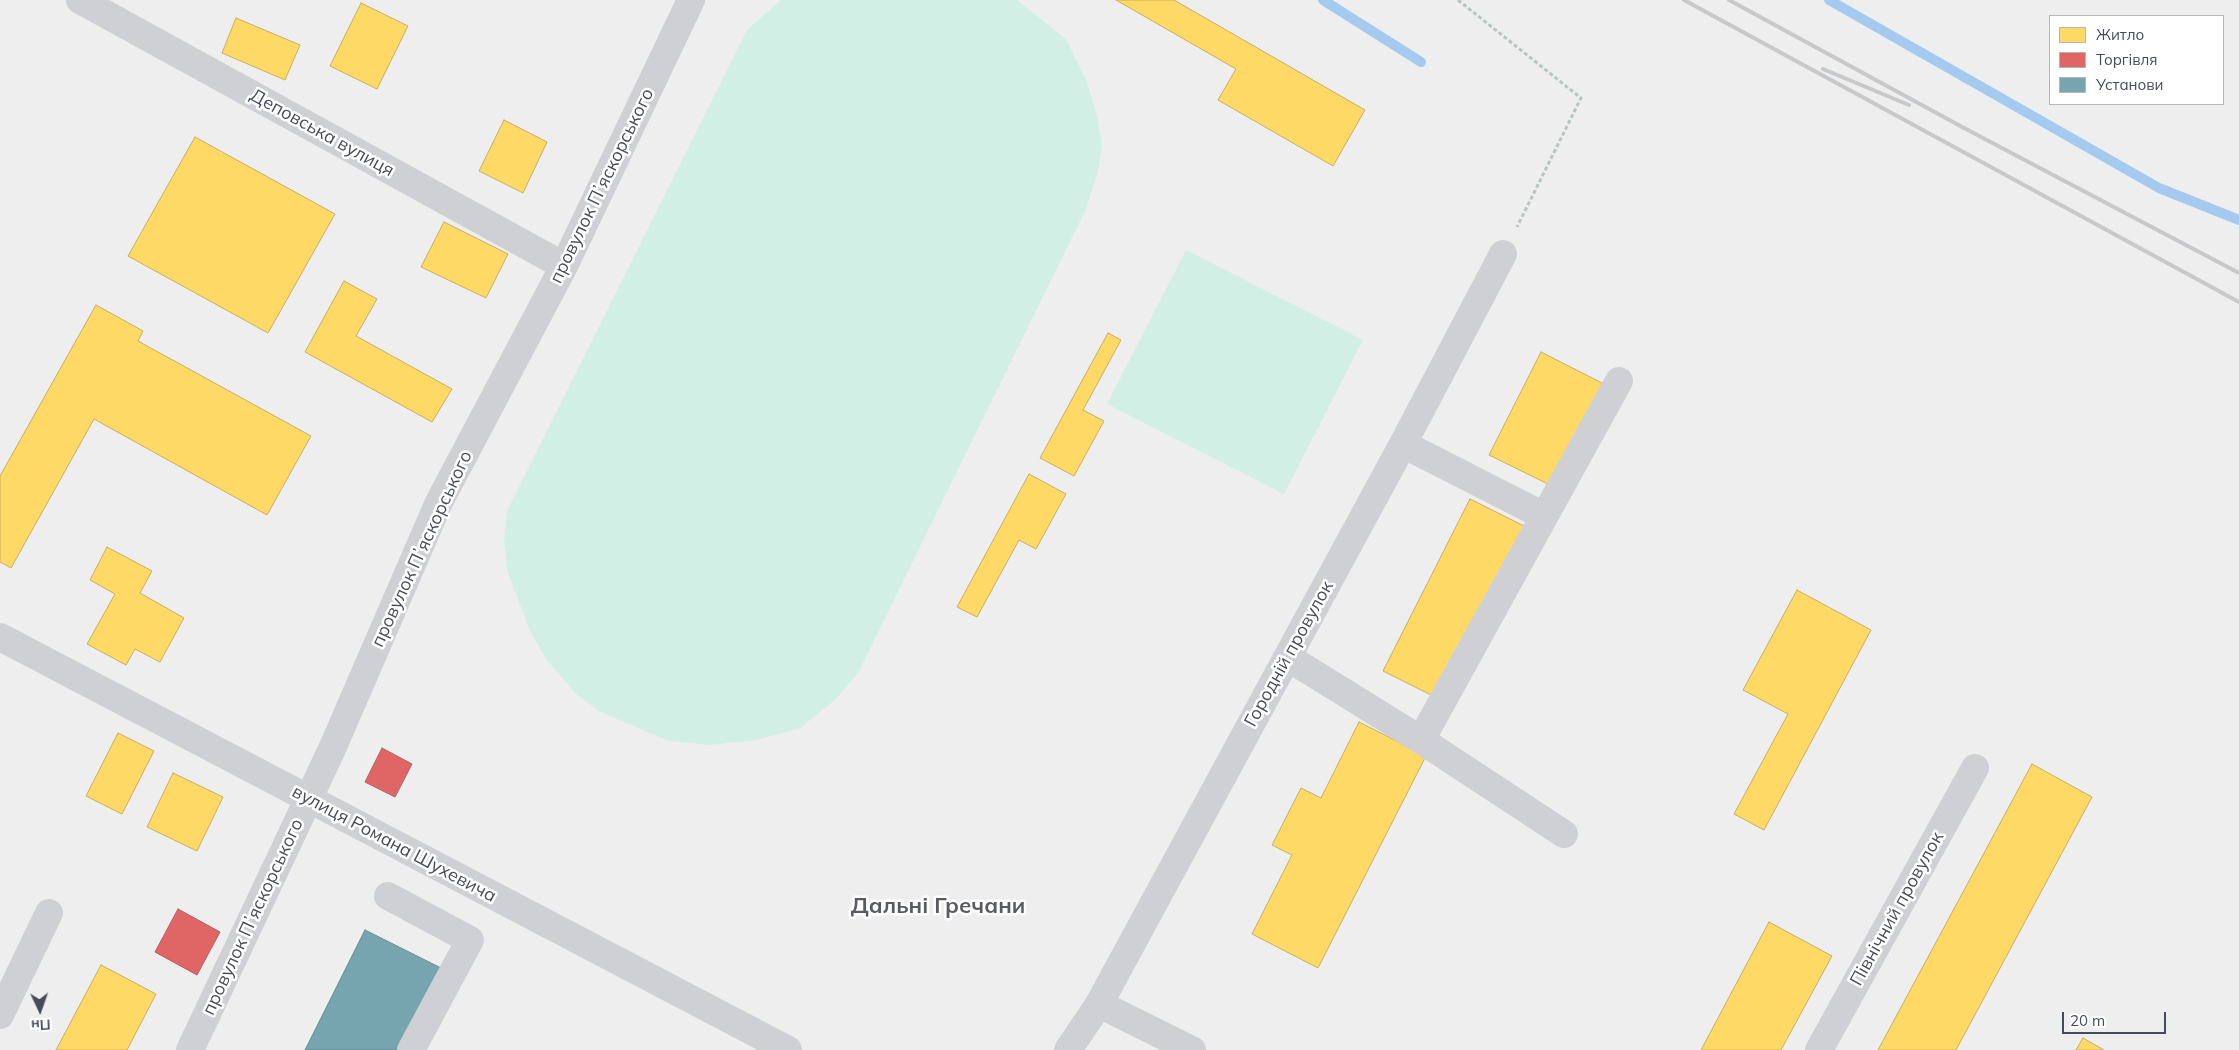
<!DOCTYPE html>
<meta charset="utf-8">
<style>
body{margin:0}
#map{position:relative;width:2239px;height:1050px;overflow:hidden;background:#efeeee;font-family:Mulish,sans-serif}
canvas{display:block}
.legend{position:absolute;left:2049px;top:15px;width:175px;height:90px;box-sizing:border-box;background:#fff;border:1px solid #b5b7bd;margin:0;padding:6px 9px;list-style:none;font-size:15px;color:#454b5b}
.legend li{display:flex;align-items:center;gap:10px;height:25px}
.legend b{width:25px;border:1px solid #b5b7bd}
.north{position:absolute;left:15px;top:985px;width:50px;height:50px;-webkit-text-stroke:4px #fff;paint-order:stroke;rotate:177deg;font-size:14px;font-weight:700;line-height:20px;text-align:center;color:#454b5b}
.north::after{content:'';display:block;margin:auto;width:18px;height:22px;background:#454b5b;clip-path:polygon(50% 0,100% 100%,50% 72%,0 100%)}
.scale{position:absolute;left:2062px;top:1012px;width:104px;height:22px;box-sizing:border-box;border:2px solid #454b5b;border-top:0;padding-left:6px;font-size:15px;line-height:18px;white-space:nowrap;color:#454b5b;-webkit-text-stroke:4px #fff;paint-order:stroke}
</style>
<div id="map">
<canvas width="2239" height="1050"></canvas>
<ul class="legend">
<li><b style="height:14px;background:#ffd966"></b>Житло</li>
<li><b style="height:14px;background:#e06666"></b>Торгівля</li>
<li><b style="height:14px;background:#76a5af"></b>Установи</li>
</ul>
<div class="north">Пн</div>
<div class="scale">20 m</div>
</div>
<script>
const g = document.querySelector('canvas').getContext('2d');
g.lineJoin = 'round';
function paint(path, color) { g.fillStyle = color; g.fill(path, 'evenodd'); }
const toPath = rows => new Path2D(rows.map(r => 'M' + r).join(''));
function stroke(path, color, width, dash) { g.strokeStyle = color; g.lineWidth = width; g.lineCap = dash ? 'butt' : 'round'; g.setLineDash(dash || []); g.stroke(path); }
function drawText(font, color, halo, rows, align = 'center') {
  g.font = font + ' Mulish,sans-serif'; g.lineWidth = 5; g.setLineDash([]); g.textBaseline = 'middle'; g.strokeStyle = halo; g.fillStyle = color; for (const [text, x, y, turn = 0] of rows) {
    g.save(); g.translate(x, y); g.rotate((+turn || 0) * Math.PI / 180); g.textAlign = isNaN(turn) ? turn : align; if (halo) g.strokeText(text, 0, 0); g.fillText(text, 0, 0); g.restore();
  }
}
const green = toPath([
 [781,0,1017,0,1066,39,1087,82,1097,115,1102,146,1098,171,1086,209,858,673,836,699,800,728,757,740,710,745,668,741,599,711,576,694,546,659,530,631,507,570,504,541,507,511,743,38,748,29],
 [1186,250,1363,340,1284,494,1107,404]
]);
const homes = toPath([
 [1116,0,1174,0,1365,110,1333,166,1218,100,1236,69,1116,0],
 [361,3,408,26,377,89,330,66,361,3],
 [236,18,300,45,285,80,222,53,236,18],
 [504,120,547,142,523,193,479,171,504,120],
 [195,137,335,214,268,333,128,256,195,137],
 [444,222,508,254,486,298,421,267,444,222],
 [344,281,377,299,356,336,452,389,432,422,305,352,344,281],
 [96,305,143,331,138,341,311,436,267,515,94,419,11,568,0,562,0,476,96,305],
 [1108,333,1121,340,1083,410,1104,421,1074,476,1040,458,1108,333],
 [1541,352,1604,384,1552,486,1489,455,1541,352],
 [1029,474,1066,494,1036,549,1019,540,977,617,957,607,1029,474],
 [1470,499,1528,528,1441,700,1383,671,1470,499],
 [107,547,152,571,140,593,184,618,160,662,135,649,126,665,87,644,115,594,90,580,107,547],
 [1797,590,1871,630,1764,830,1734,814,1788,714,1743,690,1797,590],
 [1359,722,1426,756,1318,968,1252,934,1292,855,1272,845,1301,788,1321,798,1359,722],
 [118,733,154,751,122,814,86,796,118,733],
 [2032,764,2092,797,1956,1050,1878,1050,2032,764],
 [173,773,223,797,197,851,147,827,173,773],
 [1769,922,1832,956,1781,1050,1701,1050,1769,922],
 [101,965,156,994,127,1050,56,1050,101,965],
 [2083,1038,2104,1050,2076,1050,2083,1038]
]);
const shops = toPath([
 [382,748,412,764,395,797,365,782,382,748],
 [178,909,220,932,197,975,155,952,178,909]
]);
const public = toPath([
 [365,930,441,968,400,1050,305,1050,365,930]
]);
const stream = toPath([
 [1323,0,1421,62],
 [1829,0,2159,188,2239,220]
]);
const path = toPath([
 [1458,0,1581,98,1517,227]
]);
const minor = toPath([
 [80,0,564,266],
 [1403,444,1544,516],
 [0,637,788,1050],
 [1287,657,1421,740,1564,834],
 [1421,740,1619,381],
 [388,896,470,940,411,1050],
 [1099,1004,1192,1050],
 [0,1015,49,913],
 [190,1050,332,749,439,502,564,266,691,0],
 [1068,1050,1099,1004,1403,444,1503,254],
 [1819,1050,1975,768]
]);
const rail = toPath([
 [1684,0,2239,302],
 [1729,0,1964,128,2239,273],
 [1823,69,1909,105]
]);
const streetNames = [
 ["Деповська вулиця",322,133,29],
 ["провулок Пʼяскорського",602,186,-64],
 ["провулок Пʼяскорського",422,549,-65],
 ["Городній провулок",1289,654,-61],
 ["вулиця Романа Шухевича",394,844,28],
 ["Північний провулок",1897,909,-61],
 ["провулок Пʼяскорського",253,917,-65]
];
const districtNames = [
 ["Дальні Гречани",938,906]
];
paint(green, '#d1efe5');
paint(homes, '#ffd966');
stroke(homes, '#c7ae63', 1);
paint(shops, '#e06666');
stroke(shops, '#b25e63', 1);
paint(public, '#76a5af');
stroke(public, '#678a96', 1);
stroke(stream, '#a4cbef', 10);
stroke(path, '#b9c5c4', 3, [4, 2.5]);
stroke(minor, '#cfd0d4', 28);
stroke(rail, '#c7c8ca', 4);
drawText('18px', '#454b5b', '#fff', streetNames);
drawText('bold 22px', '#5a5b62', '#fff', districtNames);
</script>
